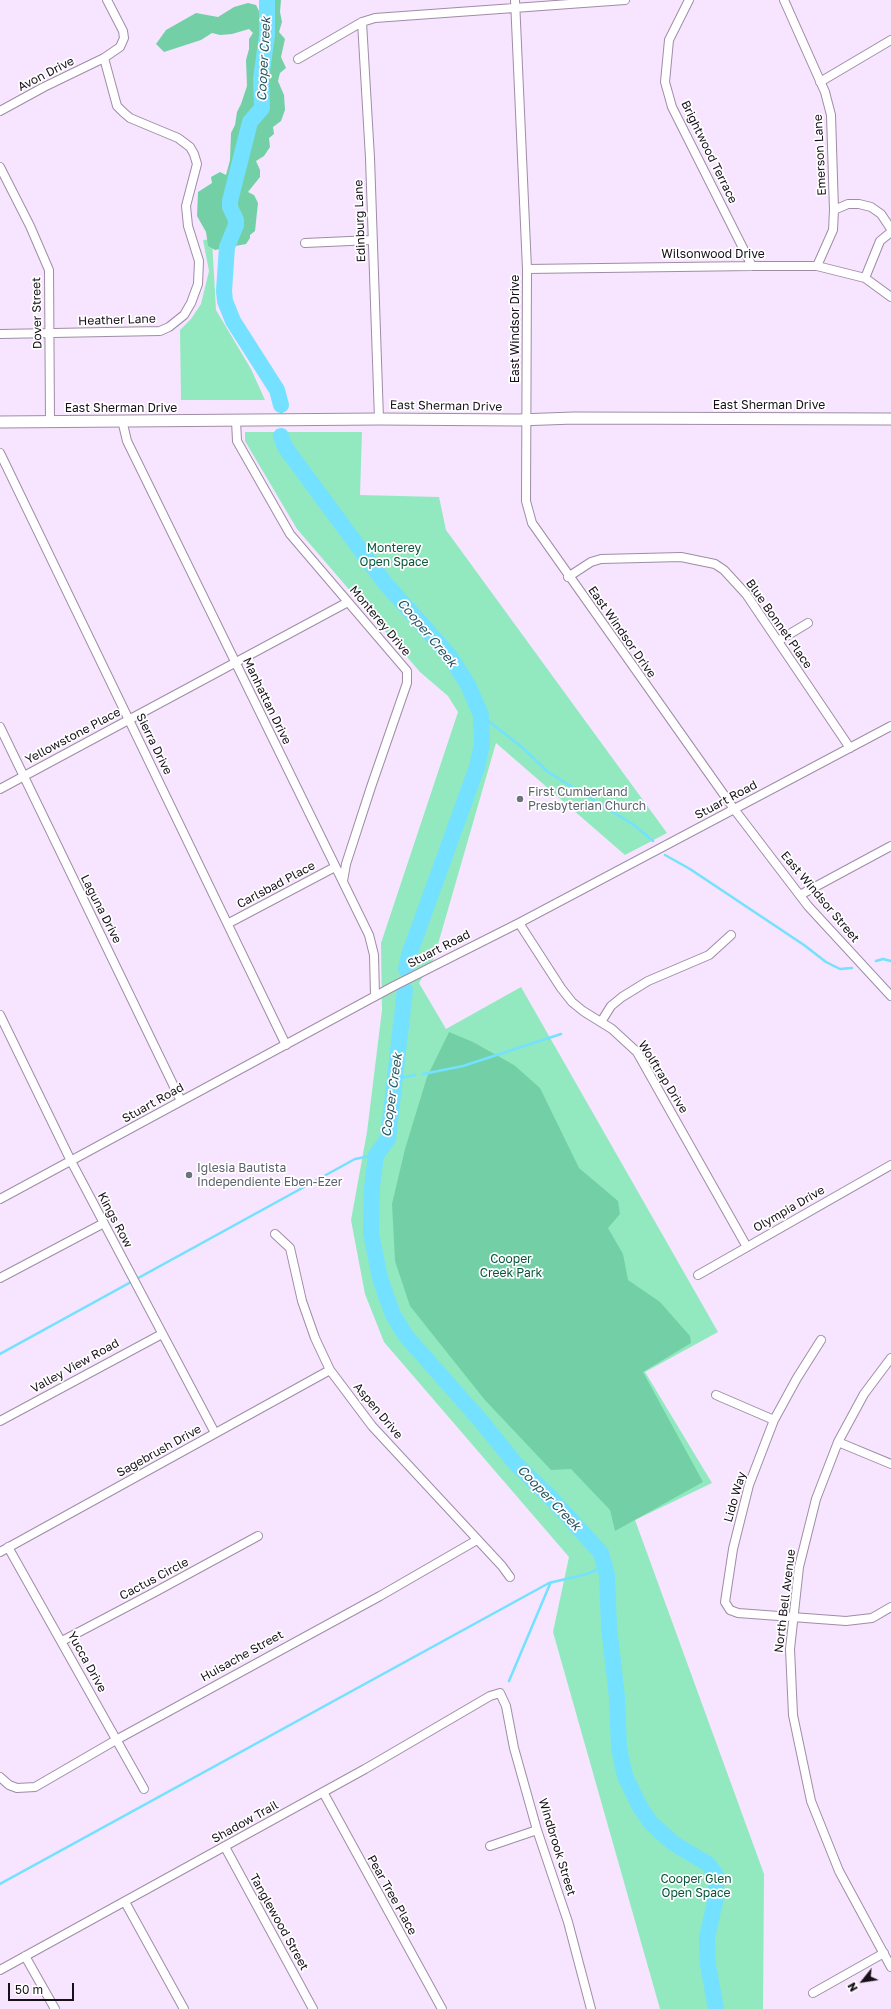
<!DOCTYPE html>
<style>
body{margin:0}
#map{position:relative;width:891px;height:2009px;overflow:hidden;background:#f7e4ff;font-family:"Golos Text",sans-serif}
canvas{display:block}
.north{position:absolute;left:843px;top:1961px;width:40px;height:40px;-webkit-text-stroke:3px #fff;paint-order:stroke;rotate:240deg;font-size:11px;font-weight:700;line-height:16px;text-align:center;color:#171019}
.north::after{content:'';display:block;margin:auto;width:14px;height:18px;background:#171019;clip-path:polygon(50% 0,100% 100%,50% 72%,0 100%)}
.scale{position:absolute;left:8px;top:1983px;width:66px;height:18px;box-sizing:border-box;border:2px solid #171019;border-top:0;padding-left:5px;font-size:12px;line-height:14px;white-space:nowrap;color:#171019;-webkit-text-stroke:3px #fff;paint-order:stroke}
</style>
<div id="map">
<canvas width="891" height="2009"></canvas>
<div class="north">N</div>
<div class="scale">50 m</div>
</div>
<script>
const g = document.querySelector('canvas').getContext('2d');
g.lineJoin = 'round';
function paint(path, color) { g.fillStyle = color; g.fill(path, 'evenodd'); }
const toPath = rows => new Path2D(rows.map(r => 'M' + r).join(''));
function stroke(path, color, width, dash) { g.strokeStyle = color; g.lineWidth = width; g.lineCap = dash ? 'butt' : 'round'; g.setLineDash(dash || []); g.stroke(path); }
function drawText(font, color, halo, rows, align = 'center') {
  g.font = font + ' "Golos Text",sans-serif'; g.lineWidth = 3.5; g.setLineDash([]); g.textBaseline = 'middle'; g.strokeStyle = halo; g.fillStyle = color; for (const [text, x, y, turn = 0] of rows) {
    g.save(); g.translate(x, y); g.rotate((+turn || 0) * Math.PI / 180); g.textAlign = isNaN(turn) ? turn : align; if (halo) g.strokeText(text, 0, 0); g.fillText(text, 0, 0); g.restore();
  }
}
const green = toPath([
 [212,239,216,310,251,369,265,400,181,400,180,330,191,319,201,304,209,271,203,240],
 [245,432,362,432,360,495,439,497,446,530,667,833,625,855,496,743,434,958,419,983,446,1029,521,987,718,1332,645,1372,712,1483,635,1520,764,1874,763,2009,660,2009,553,1632,569,1557,384,1342,365,1294,351,1220,367,1132,382,1010,381,943,458,712,448,696,420,672,297,529,245,441]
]);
const forest = toPath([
 [268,0,281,0,280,12,282,22,279,32,285,39,281,57,286,68,280,73,278,81,284,95,285,110,281,121,273,127,274,134,269,138,270,147,264,156,256,161,260,170,260,177,248,192,254,195,258,203,255,231,250,235,250,238,246,244,215,250,208,246,206,232,197,216,198,192,212,183,211,177,220,172,226,175,230,160,231,133,235,125,237,112,241,104,247,86,246,60,249,49,249,39,253,33,249,29,232,34,220,35,212,33,201,40,164,52,156,44,166,30,196,13,218,17,234,7,248,3,256,5,260,13,269,16],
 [449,1032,473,1042,514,1065,540,1088,579,1168,618,1201,620,1214,608,1228,623,1254,628,1280,660,1302,690,1336,691,1343,643,1372,703,1482,615,1531,610,1510,571,1469,551,1470,484,1399,410,1306,395,1261,392,1204,405,1149,427,1077]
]);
const stream = toPath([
 [481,715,523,748,548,772,634,825,653,841],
 [665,855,690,869,804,945,826,962,840,969,852,968],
 [876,961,883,959,891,961],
 [423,1074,463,1066,561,1034],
 [396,1079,415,1075],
 [0,1354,355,1159,376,1155],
 [509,1681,550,1584],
 [0,1884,549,1583,587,1574,599,1569,605,1562]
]);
const river = toPath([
 [267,0,267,35,261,79,262,108,250,122,230,201,230,207,236,220,236,225,227,247,224,291,225,301,233,321,277,390,281,405],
 [281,436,285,447,385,583,449,655,468,685,481,715,482,744,477,767,409,955,406,969],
 [405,990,388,1139,376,1155,372,1187,371,1233,380,1278,393,1315,406,1336,481,1421,515,1463,553,1500,601,1553,607,1575,609,1627,617,1697,619,1748,625,1776,640,1807,651,1823,673,1843,708,1864,716,1875,716,1897,707,1938,708,1965,716,2009]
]);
const minor = toPath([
 [515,0,527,269,526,501,532,523,734,809,808,906,891,996],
 [689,0,669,40,665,82,672,107,752,266],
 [784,0,825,92,831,115,834,210,833,230,817,266],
 [362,22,370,158,379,419],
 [298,59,362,22,375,18,625,0],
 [820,82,891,40],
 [0,111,44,87,104,58,120,47,124,38,123,31,107,0],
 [0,167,30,226,49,270,50,422],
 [834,210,848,204,859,204,871,207,881,214,891,229],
 [305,243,372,240],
 [527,269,752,266,817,266,865,278,891,297],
 [865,278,880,241,891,232],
 [0,334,160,331,169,327,184,315,191,303,198,284,199,261,188,226,186,206,197,164,194,154,190,147,178,138,130,118,123,112,117,106,104,58],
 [122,420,127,441,369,935,374,955,375,996],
 [236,420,237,441,290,534,407,671,407,683,371,787,346,864,343,881],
 [0,453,286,1045],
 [568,577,591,562,601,559,681,557,715,564,724,570,746,594,850,748],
 [778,641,808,623],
 [0,727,181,1101],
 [0,789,348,602],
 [800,895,891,846],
 [229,923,335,867],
 [519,923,561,988,572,1002,583,1011,612,1029,637,1052,747,1247],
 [0,1015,71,1161,215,1433],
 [601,1022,611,1006,622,997,648,981,709,955,731,935],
 [0,1199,394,986,519,923,891,726],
 [275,1234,290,1248,302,1301,315,1338,330,1370,372,1426,502,1566,510,1577],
 [698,1275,891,1165],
 [0,1278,104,1223],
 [821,1340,797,1378,774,1420,749,1485,733,1549,725,1602,730,1610,738,1613,846,1621,872,1618,891,1607],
 [891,1358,864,1394,838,1442,816,1499,799,1567,790,1649,793,1715,811,1801,839,1871,891,1967],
 [716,1395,774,1420],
 [0,1421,162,1334],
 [838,1442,891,1464],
 [8,1547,144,1789],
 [0,1552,330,1370],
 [62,1641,155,1592,258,1536],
 [0,1777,9,1785,17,1788,35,1787,116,1740,380,1596,477,1540],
 [323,1792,442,2009],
 [490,1846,537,1830],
 [225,1847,313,2009],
 [125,1902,184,2009],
 [25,1956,55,2009],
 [0,1970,365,1769,490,1696,500,1693,506,1706,514,1748,537,1830,568,1922,591,2009],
 [813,1993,884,1953]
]);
const major = toPath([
 [0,422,379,419,518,420,574,418,891,419]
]);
const markers = [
 [520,799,4,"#6b7280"],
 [189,1175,4,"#6b7280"]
];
const streetNames = [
 ["Avon Drive",46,74,-27],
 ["Brightwood Terrace",709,152,64],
 ["Emerson Lane",820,155,-93],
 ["Edinburg Lane",360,221,-92],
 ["Wilsonwood Drive",713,254],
 ["Dover Street",37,313,-91],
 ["Heather Lane",117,320,-2],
 ["East Windsor Drive",515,329,-90],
 ["East Sherman Drive",769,405],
 ["East Sherman Drive",446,406,1],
 ["East Sherman Drive",121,408],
 ["Monterey Drive",380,621,50],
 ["Blue Bonnet Place",779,624,55],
 ["East Windsor Drive",622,632,55],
 ["Manhattan Drive",267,701,64],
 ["Yellowstone Place",73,736,-28],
 ["Sierra Drive",154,744,64],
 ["Stuart Road",726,800,-28],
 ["Carlsbad Place",276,885,-28],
 ["East Windsor Street",820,897,50],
 ["Laguna Drive",101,909,63],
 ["Stuart Road",439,949,-27],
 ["Wolftrap Drive",663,1077,58],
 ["Stuart Road",153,1103,-29],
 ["Olympia Drive",789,1209,-30],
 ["Kings Row",115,1220,62],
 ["Valley View Road",75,1366,-29],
 ["Aspen Drive",378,1411,50],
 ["Sagebrush Drive",159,1451,-29],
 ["Lido Way",735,1497,-74],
 ["Cactus Circle",154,1579,-28],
 ["North Bell Avenue",785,1601,-83],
 ["Huisache Street",242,1656,-29],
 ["Yucca Drive",87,1662,61],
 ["Shadow Trail",245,1822,-29],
 ["Windbrook Street",557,1847,73],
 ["Pear Tree Place",392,1895,61],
 ["Tanglewood Street",279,1922,61]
];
const parkNames = [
 ["Monterey",394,548],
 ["Open Space",394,562],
 ["Cooper",511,1259],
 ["Creek Park",511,1273],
 ["Cooper Glen",696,1879],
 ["Open Space",696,1893]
];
const worshipNames = [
 ["First Cumberland",528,792],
 ["Presbyterian Church",528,806],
 ["Iglesia Bautista",197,1168],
 ["Independiente Eben-Ezer",197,1182]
];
const waterNames = [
 ["Cooper Creek",264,59,-87],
 ["Cooper Creek",427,633,50],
 ["Cooper Creek",392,1095,-82],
 ["Cooper Creek",549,1498,46]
];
paint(green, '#92e9c0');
paint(forest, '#73d0a6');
stroke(stream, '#73e1ff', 2.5);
stroke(river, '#73e1ff', 16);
stroke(minor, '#9f8da6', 10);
stroke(major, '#9f8da6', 13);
stroke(minor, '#fff', 8);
stroke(major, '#fff', 11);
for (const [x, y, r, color] of markers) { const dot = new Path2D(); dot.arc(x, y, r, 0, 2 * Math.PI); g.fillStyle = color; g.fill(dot); stroke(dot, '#fff', 1.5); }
drawText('12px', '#171019', '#fff', streetNames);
drawText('12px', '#07553a', '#fff', parkNames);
drawText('12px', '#5b616d', '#fff', worshipNames, 'left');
drawText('italic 13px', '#285764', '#fff', waterNames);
</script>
